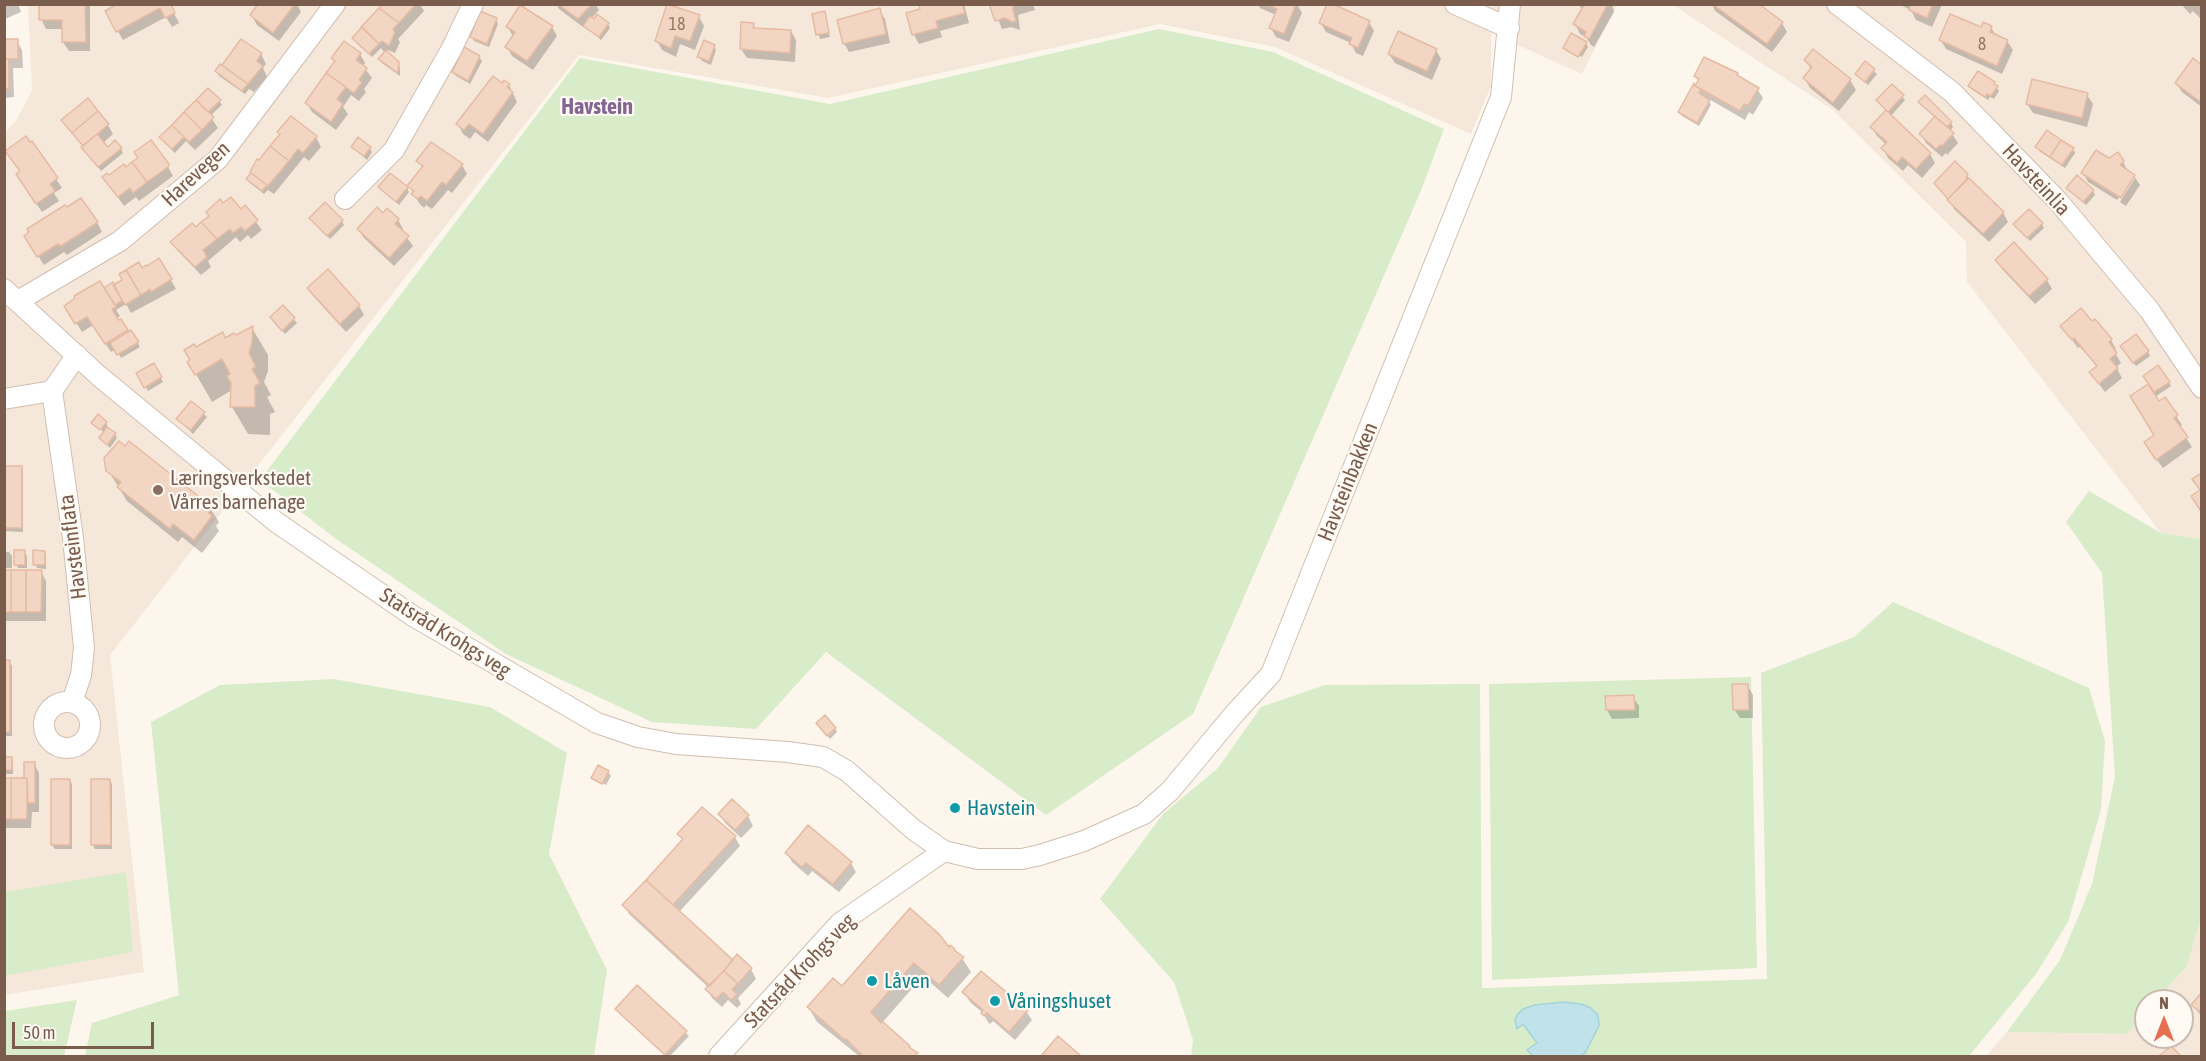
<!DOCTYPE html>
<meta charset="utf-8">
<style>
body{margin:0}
#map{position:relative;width:2206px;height:1061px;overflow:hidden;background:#fdf6ec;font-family:"Asap Condensed",sans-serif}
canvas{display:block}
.frame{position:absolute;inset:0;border:6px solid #7a5c4d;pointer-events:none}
.north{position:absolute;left:2134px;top:989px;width:60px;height:60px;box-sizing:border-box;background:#fffaf3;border:2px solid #cabbb1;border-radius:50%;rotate:0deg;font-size:16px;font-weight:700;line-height:24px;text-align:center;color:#7a5c4d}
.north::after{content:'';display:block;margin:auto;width:21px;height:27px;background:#e76f51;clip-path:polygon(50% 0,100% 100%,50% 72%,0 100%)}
.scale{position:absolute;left:12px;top:1022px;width:142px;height:27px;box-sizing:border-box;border:3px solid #7a5c4d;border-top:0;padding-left:8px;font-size:18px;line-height:21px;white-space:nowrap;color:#7a5c4d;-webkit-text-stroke:4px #fffaf3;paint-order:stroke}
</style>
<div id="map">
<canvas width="2206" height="1061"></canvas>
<div class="frame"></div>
<div class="north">N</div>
<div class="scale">50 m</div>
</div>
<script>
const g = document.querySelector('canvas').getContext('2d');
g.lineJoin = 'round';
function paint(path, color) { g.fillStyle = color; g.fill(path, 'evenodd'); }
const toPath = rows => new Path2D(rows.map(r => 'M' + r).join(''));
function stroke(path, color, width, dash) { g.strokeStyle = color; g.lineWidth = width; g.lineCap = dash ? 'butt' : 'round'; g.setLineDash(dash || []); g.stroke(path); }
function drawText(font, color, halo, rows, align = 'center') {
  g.font = font + ' "Asap Condensed",sans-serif'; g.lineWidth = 4.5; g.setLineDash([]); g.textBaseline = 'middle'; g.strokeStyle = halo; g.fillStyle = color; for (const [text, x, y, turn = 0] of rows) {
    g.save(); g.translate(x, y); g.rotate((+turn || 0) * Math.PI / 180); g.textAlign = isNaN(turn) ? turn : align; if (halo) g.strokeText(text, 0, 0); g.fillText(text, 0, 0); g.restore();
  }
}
const residential = toPath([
 [28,5,1617,5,1582,74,1491,33,1491,86,1471,134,1275,47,1160,24,828,98,579,55,110,655,144,972,5,995,4,133,15,122,32,91],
 [1673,5,2201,5,2201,539,2161,533,1967,282,1966,242,1833,110],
 [2201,918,2201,1056,1986,1056,2007,1032,2127,1034,2146,1012,2146,1037,2182,1037,2182,1001,2156,1001,2187,966]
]);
const green = toPath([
 [1159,29,1273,52,1444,129,1420,193,1193,714,1046,815,826,652,756,729,652,722,506,654,336,539,260,480,580,58,830,104],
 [2089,491,2161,533,2201,539,2201,918,2187,966,2156,1001,2146,1001,2146,1012,2127,1034,2007,1032,2060,960,2092,884,2115,777,2102,573,2066,522],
 [1893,602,2089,688,2105,741,2101,810,2068,922,2036,974,1969,1056,1191,1056,1193,1040,1174,982,1100,899,1163,814,1218,768,1261,707,1325,685,1480,684,1482,988,1767,979,1761,673,1854,637],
 [1751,677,1757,968,1492,980,1489,684],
 [334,679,490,707,567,753,549,854,607,970,594,1056,85,1056,92,1023,179,995,151,722,220,685],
 [126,872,133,952,5,976,5,892],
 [77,1000,64,1056,5,1056,5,1011]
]);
const water = toPath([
 [1564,1002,1581,1004,1591,1008,1598,1015,1599,1026,1585,1053,1580,1056,1533,1056,1527,1050,1537,1043,1523,1024,1517,1029,1515,1020,1517,1015,1523,1009,1535,1005,1564,1002]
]);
const shadow = toPath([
 [4,4,18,4,21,12,5,19],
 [40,4,90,4,90,51,69,51,63,42,63,29,46,29,41,19],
 [169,4,179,23,172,27,166,17,123,40,107,12],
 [260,4,297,4,301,12,279,41,257,25,252,16],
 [385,4,420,4,424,11,398,39,400,42,395,53,388,50,385,52,398,63,400,68,400,76,382,63,379,59,385,53,381,48,372,57,354,38],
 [556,4,595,4,599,10,591,19,608,24,610,28,601,40,585,26,583,27,559,9],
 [920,4,964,4,969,23,940,31,942,37,919,44,914,35,908,14,922,10],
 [992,4,1033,4,1035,10,1018,15,1020,30,1011,27,1002,29],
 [1258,4,1297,4,1302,13,1289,42,1276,37,1271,28,1276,15,1260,8],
 [1578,4,1612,4,1614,12,1594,47,1591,45,1586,37,1580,34,1575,24,1583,10],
 [1712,4,1757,4,1782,23,1787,32,1772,52,1715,11],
 [1898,4,1940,4,1941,7,1932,27,1916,20,1911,10],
 [2181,4,2202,4,2202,25,2201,19,2193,11,2190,14],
 [879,10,885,19,890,43,849,52,844,43],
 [824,13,830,37,820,39,813,15],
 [699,17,704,26,695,50,680,44,676,57,662,50,657,41],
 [496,19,498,24,489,47,474,41,472,37],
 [1369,22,1374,31,1363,56,1356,53,1351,43,1326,32,1321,23],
 [753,24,756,29,791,31,796,40,795,62,747,58,741,49],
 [508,27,552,27,557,36,533,70,512,56,507,47,513,37],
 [1991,27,1996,36,2007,41,2013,50,2002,74,1946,49,1940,39],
 [4,41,17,41,22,50,23,68,13,68,14,97,4,98],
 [1586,43,1588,47,1582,57,1564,48],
 [714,46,716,50,711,65,702,61,699,57],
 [1436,50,1441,59,1432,80,1395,63,1389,54],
 [1813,51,1850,80,1856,90,1839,111,1810,88,1805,79,1812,71,1806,61],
 [261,54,266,64,263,68,267,77,254,92,249,89,245,94,219,76,217,72,226,70,224,65],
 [360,54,365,63,363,66,372,78,364,89,366,92,359,101,351,95,343,107,348,114,336,130,312,112,307,103,335,63,333,58],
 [479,57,482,61,470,84,456,76,453,72],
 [1865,63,1877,74,1868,85,1856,74],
 [2202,66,2202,107,2182,92,2176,83],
 [1695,76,1757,89,1763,98,1753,115,1749,112,1745,120,1707,98,1711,105,1699,126,1682,116,1679,112,1699,82],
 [1994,83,1999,91,1994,99,1990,97,1988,100,1973,90,1970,86],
 [502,85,509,85,517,102,488,142,475,132,470,139,463,134,458,124],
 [1892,86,1905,100,1890,117,1930,154,1935,163,1922,178,1908,165,1903,171,1888,158,1883,148,1887,145,1877,136,1872,127,1887,111,1878,101],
 [2087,95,2093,104,2087,127,2033,113,2027,104],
 [219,101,222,105,210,116,218,128,195,150,186,141,175,153,164,142,161,138],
 [1920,102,1951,123,1953,127,1950,131,1958,143,1947,155,1946,153,1942,157,1926,143,1921,134,1936,118],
 [63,120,108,125,113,134,103,143,108,149,121,149,123,153,101,171],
 [316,137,321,147,309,161,304,157,274,194,268,190,264,194,250,183,248,179,253,173],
 [31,143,62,188,54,193,59,201,42,212,23,184,21,172,7,151],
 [352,147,370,148,372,152,367,160],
 [2037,147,2073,149,2075,153,2065,168,2039,151],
 [2110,160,2123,162,2128,171,2134,176,2140,185,2126,206,2120,202,2135,178,2132,178,2117,200,2088,182,2083,173],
 [418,161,462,165,467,174,452,193,448,190,432,209,426,205,424,208,419,203,409,186,423,169],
 [1955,164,2003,212,2008,222,1989,242,1954,209,1950,199,1938,187],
 [167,165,173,176,139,201,136,197,124,206,110,186,108,178,126,169],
 [380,187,407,188,409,192,399,205],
 [2068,188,2093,191,2095,195,2086,205],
 [223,205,241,211,245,207,262,230,251,239,248,235,240,242,236,237,208,261,211,267,201,275,178,251,172,242,196,229],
 [66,209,97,222,102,232,67,255,64,252,44,265,31,245],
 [383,215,398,220,403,229,402,231,413,246,394,266,364,238,358,229],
 [342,221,344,225,330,239,314,222],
 [2042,224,2044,228,2030,241,2018,228],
 [159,260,176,289,131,313,126,304,116,310,120,316,116,319,117,322,120,321,128,334,131,332,140,347,121,358,116,349,111,352,93,325,82,332,66,306,113,287],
 [1997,260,2047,280,2052,289,2035,304,2002,269],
 [327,271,359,306,364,315,346,332,314,297,309,288],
 [283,307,297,323,285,334,272,318],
 [2062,326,2111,340,2116,349,2114,351,2121,363,2116,367,2122,378,2105,392,2091,373,2098,367,2080,347,2078,348],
 [252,328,268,355,268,371,264,382,271,395,267,397,275,412,270,414,270,435,248,434,232,407,232,390,212,402,189,362,195,349,235,337],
 [2124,351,2148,352,2150,356,2136,366],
 [153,365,163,382,148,391,138,374],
 [2169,382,2171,386,2155,397,2159,403,2176,416,2182,425,2179,427,2192,447,2163,468,2151,452,2156,436,2132,396,2150,384],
 [191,403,207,417,193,434,178,419],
 [93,423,106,423,108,427,107,428,115,434,117,438,110,448,101,438,104,434,98,423,95,424,98,429],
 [4,467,21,467,23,472,23,532,4,531],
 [108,470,210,508,219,522,216,526,219,531,202,553,182,537,178,542,127,501],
 [4,552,9,552,12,556,12,568,4,568],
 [24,552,27,556,27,568,18,568,16,564],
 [44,552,46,556,46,569,37,568,35,564],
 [4,572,41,572,46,581,46,621,4,621],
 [4,662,9,662,12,666,12,736,4,736],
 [1747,685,1753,695,1753,718,1740,718,1734,709],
 [1607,697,1633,697,1639,706,1639,718,1612,719,1607,710],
 [820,727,835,728,837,732,830,739],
 [4,758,11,758,13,762,13,774,4,774],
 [34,763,39,773,39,812,32,812,31,828,4,828,4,779,26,779],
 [608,772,611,776,606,785,593,778],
 [69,780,72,784,72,849,55,849,52,845],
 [92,780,109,780,112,784,112,849,95,849,93,845],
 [720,814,748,816,753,826,741,838,725,823],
 [679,834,735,837,740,846,679,912,732,961,751,969,756,979,738,998,741,1004,737,1008,728,1000,722,1007,712,998,707,989,708,987,629,914,624,905,683,841],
 [787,853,851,863,856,872,839,892,812,871,808,876,792,862],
 [949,949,962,958,971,972,948,998,923,976,882,1023,918,1056,859,1056,817,1022,809,1008,842,988],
 [637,988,689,1036,670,1056,666,1056,617,1009],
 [964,992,1026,1011,1032,1020,1015,1040,993,1021,990,1024,988,1022,983,1013,970,1002],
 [2202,994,2202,1017,2193,1005]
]);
const building = toPath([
 [39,4,85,4,86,42,62,42,62,20,39,20,39,4],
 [117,4,171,4,175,13,165,18,160,8,116,32,105,11,117,4],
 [258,4,295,4,273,33,250,15,258,4],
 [383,4,416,4,399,23,379,8,383,4],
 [558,4,588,4,590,6,578,19,558,4],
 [667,4,700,15,690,41,675,36,671,48,655,41,667,4],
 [919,4,962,4,965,13,936,21,938,28,912,35,906,13,920,9,919,4],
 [989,4,1017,4,1013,5,1013,10,1016,21,1012,22,1005,18,995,21,989,4],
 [1266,4,1296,4,1284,34,1269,28,1277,9,1266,4],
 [1327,4,1333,4,1370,21,1358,48,1349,44,1352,38,1319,23,1327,4],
 [1582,4,1608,4,1589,39,1584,36,1586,32,1573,24,1584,5,1582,4],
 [1712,4,1759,4,1783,22,1767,44,1712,4],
 [1933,4,1927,18,1909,10,1911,4,1933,4],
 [520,5,553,26,527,61,505,47,515,32,506,27,520,5],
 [379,8,399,23,393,29,395,32,389,46,382,41,379,44,361,27,379,8],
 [880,8,886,34,843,44,837,20,880,8],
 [480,11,497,18,487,44,470,37,480,11],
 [825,11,829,33,816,35,812,14,825,11],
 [597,14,609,23,599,37,583,26,590,16,594,19,597,14],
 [1950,14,1981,27,1983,22,1992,26,1990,32,2008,40,1997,66,1939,40,1950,14],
 [741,22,754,23,753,28,791,30,790,53,740,49,741,22],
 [362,27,379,44,369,54,352,38,362,27],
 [1398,31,1437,49,1427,71,1388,54,1398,31],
 [1571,33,1587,42,1578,57,1563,48,1571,33],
 [4,39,18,39,18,59,4,59,4,39],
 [241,39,262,53,257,61,263,66,248,84,222,65,241,39],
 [704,40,715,45,709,61,697,57,704,40],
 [344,41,361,53,356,60,367,68,359,80,362,82,354,93,326,73,335,61,331,58,344,41],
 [464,47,480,56,468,81,452,72,464,47],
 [1813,49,1851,79,1833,103,1803,78,1812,67,1804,60,1813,49],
 [386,50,399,62,398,73,378,59,386,50],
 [1704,57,1738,73,1737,75,1759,88,1748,106,1744,104,1740,111,1695,86,1699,79,1694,76,1704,57],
 [2193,58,2202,65,2202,103,2175,83,2193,58],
 [4,59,9,59,9,89,4,89,4,59],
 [1865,61,1875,69,1865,82,1855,74,1865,61],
 [220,64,248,84,242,91,215,71,220,64],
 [1978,71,1995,82,1994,84,1998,86,1991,96,1987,94,1985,97,1968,86,1978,71],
 [326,73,346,87,337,99,343,104,331,122,305,103,326,73],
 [493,76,502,83,504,80,510,84,507,87,513,92,483,134,469,124,464,130,456,124,493,76],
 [2032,79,2088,93,2082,118,2026,104,2032,79],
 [1694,83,1695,86,1701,89,1699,93,1710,100,1697,123,1678,112,1694,83],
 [1892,84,1904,95,1888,112,1876,100,1892,84],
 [208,88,221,100,208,112,196,100,208,88],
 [1925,95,1952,122,1947,127,1918,102,1925,95],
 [88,98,98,111,72,133,61,120,88,98],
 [196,100,214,117,202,130,184,112,196,100],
 [1886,110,1931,153,1916,169,1902,157,1897,163,1881,148,1887,142,1870,127,1886,110],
 [98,111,109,124,83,146,72,133,98,111],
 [184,112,202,130,189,142,172,125,184,112],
 [291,116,317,136,303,153,298,149,289,161,270,146,280,134,277,132,291,116],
 [1935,116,1954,133,1942,146,1940,145,1936,149,1919,134,1935,116],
 [172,125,184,137,172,149,159,137,172,125],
 [2047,130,2061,140,2050,157,2035,147,2047,130],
 [97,134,108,147,115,140,122,148,98,167,81,147,97,134],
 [26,136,30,142,32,141,58,178,50,184,55,191,36,204,16,174,20,171,5,151,26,136],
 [358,137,371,147,364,156,351,147,358,137],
 [151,140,169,164,168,167,147,182,132,162,138,158,134,152,151,140],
 [2061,140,2074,148,2062,165,2050,157,2061,140],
 [431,142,463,164,446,185,442,182,427,201,421,196,418,199,411,194,414,191,407,186,423,166,416,161,431,142],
 [270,146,289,161,268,186,250,172,257,159,259,160,270,146],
 [2096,150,2109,158,2118,152,2124,161,2120,165,2135,175,2121,198,2081,173,2096,150],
 [1955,161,1968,174,1966,177,1967,179,1948,199,1934,183,1955,161],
 [132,162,147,182,133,193,130,188,118,197,102,177,107,173,109,175,124,164,126,167,132,162],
 [251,173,267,185,262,191,246,179,251,173],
 [390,173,408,187,396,202,378,187,390,173],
 [2077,175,2094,190,2083,202,2066,188,2077,175],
 [1969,178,2004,212,1983,234,1947,200,1969,178],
 [231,197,241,209,245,205,258,220,245,231,241,227,233,233,230,229,217,239,201,222,209,216,206,212,220,199,223,203,231,197],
 [81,198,98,222,61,246,58,244,37,257,24,236,29,232,27,229,65,205,67,207,81,198],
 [325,202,343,220,327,236,309,218,325,202],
 [377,207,383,213,387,208,399,219,395,224,409,236,389,258,357,229,377,207],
 [2029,209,2043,223,2027,238,2013,224,2029,209],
 [201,222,217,239,203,250,207,257,195,267,170,242,192,223,196,227,201,222],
 [2014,242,2048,279,2029,296,1995,260,2014,242],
 [159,258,172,279,151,292,150,289,141,295,126,270,139,262,142,268,146,265,147,266,159,258],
 [328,269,360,305,340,324,307,288,328,269],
 [126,270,141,295,125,305,113,285,122,280,119,274,126,270],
 [100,281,116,307,112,309,118,320,121,319,128,330,105,344,87,317,75,324,64,306,75,298,74,296,100,281],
 [113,282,122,301,115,305,104,288,113,282],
 [283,305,295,318,282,331,270,317,283,305],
 [2081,308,2092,321,2095,319,2112,339,2109,342,2117,353,2110,359,2118,368,2099,384,2089,372,2097,366,2074,338,2072,340,2060,326,2081,308],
 [253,326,252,342,249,353,256,367,252,369,260,383,255,386,255,407,230,407,231,383,227,376,230,374,222,359,195,375,187,362,190,360,184,350,194,344,196,347,223,332,225,338,234,333,236,335,253,326],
 [131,330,139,342,117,355,110,343,131,330],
 [2136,334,2149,351,2133,363,2120,346,2136,334],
 [154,363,162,377,144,388,136,373,154,363],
 [2158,365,2170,382,2154,392,2143,376,2158,365],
 [2148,384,2159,401,2165,397,2178,415,2174,418,2188,437,2156,460,2144,442,2154,435,2130,396,2148,384],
 [191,401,205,412,191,430,176,419,191,401],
 [98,414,107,422,100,430,91,423,98,414],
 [107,427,116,433,107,445,99,438,107,427],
 [119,441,125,446,129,441,212,507,208,512,212,516,194,540,173,524,170,529,117,487,121,482,106,471,104,458,119,441],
 [4,466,22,466,22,528,4,528,4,466],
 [2202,473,2202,513,2191,496,2200,490,2192,479,2202,473],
 [14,550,25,550,25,565,14,565,14,550],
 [33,550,45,551,45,565,33,565,33,550],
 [4,570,11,570,11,612,4,612,4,570],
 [11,570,26,570,26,612,11,612,11,570],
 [26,570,42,570,41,612,26,612,26,570],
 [4,660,10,660,10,732,4,732,4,660],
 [1732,684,1748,684,1749,710,1733,710,1732,684],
 [1634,695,1635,710,1606,710,1605,696,1634,695],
 [825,715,836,728,827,736,816,723,825,715],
 [4,757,12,757,12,770,4,770,4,757],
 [24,762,35,762,35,803,28,803,27,778,24,778,24,762],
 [598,765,609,771,602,784,591,778,598,765],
 [4,778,11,778,11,819,4,819,4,778],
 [11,778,27,778,27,819,11,819,11,778],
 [51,779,70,779,70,845,51,845,51,779],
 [91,779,110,779,111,845,91,845,91,779],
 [732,799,749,815,735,830,718,814,732,799],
 [702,807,736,836,673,905,646,880,683,839,677,834,702,807],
 [808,825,852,862,833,884,806,863,802,867,785,853,808,825],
 [646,880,733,960,710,986,622,905,646,880],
 [910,908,939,934,949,947,950,945,955,949,954,950,964,957,939,985,914,963,871,1012,881,1023,882,1021,910,1046,909,1047,918,1053,914,1056,863,1056,846,1039,845,1040,807,1007,833,978,842,986,910,908],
 [737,954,752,968,738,984,724,971,737,954],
 [724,971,738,984,732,989,737,994,731,1000,723,992,716,999,705,989,724,971],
 [981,971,1028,1010,1009,1032,987,1013,984,1016,981,1013,983,1010,962,992,981,971],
 [637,985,687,1031,665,1055,615,1009,637,985],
 [2202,992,2202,1013,2191,1005,2202,992],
 [1058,1036,1081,1056,1041,1056,1058,1036],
 [2171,1046,2181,1056,2159,1056,2171,1046]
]);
const minor = toPath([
 [1455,4,1509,28],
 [1837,4,1952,92,2057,200,2150,311,2202,388],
 [345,199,394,150,451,50,473,4],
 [4,289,99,376,276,522,413,616,597,723,638,737,676,744,788,752,823,757,847,771,914,830,944,851],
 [18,301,120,241,218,159,335,4],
 [52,391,73,538,84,648,81,675,72,702],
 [4,399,52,391,77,355],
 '44 725a23 23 0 1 1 46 0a23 23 0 1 1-46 0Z',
 [719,1056,840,923,944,851,978,859,1022,859,1040,855,1084,841,1144,814,1170,791,1235,713,1271,674,1501,97,1510,4]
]);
const markers = [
 [158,490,6,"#8d6e63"],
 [955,808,6,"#0f9aa8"],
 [872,981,6,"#0f9aa8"],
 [995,1001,6,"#0f9aa8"]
];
const numberNames = [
 ["18",677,24],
 ["8",1982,44]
];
const streetNames = [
 ["Harevegen",196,174,-43],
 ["Havsteinlia",2036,180,47],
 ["Havsteinbakken",1348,482,-68],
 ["Havsteinflata",73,547,-97],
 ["Statsråd Krohgs veg",445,633,32],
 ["Statsråd Krohgs veg",800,971,-46]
];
const educationNames = [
 ["Læringsverkstedet",170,478],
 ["Vårres barnehage",170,502]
];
const cultureNames = [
 ["Havstein",967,808],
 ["Låven",884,981],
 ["Våningshuset",1007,1001]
];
const neighbourhoodNames = [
 ["Havstein",597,107]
];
paint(residential, '#f5e8da');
paint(green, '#d8ecc9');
paint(water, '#bfe3e8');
stroke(water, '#a5d3da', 1.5);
paint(shadow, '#0003');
paint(building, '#f3d5c3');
stroke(building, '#e6bba3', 1.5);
stroke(minor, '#d1beb0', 22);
stroke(minor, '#fff', 20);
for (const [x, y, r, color] of markers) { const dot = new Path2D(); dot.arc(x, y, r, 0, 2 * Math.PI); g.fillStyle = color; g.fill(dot); stroke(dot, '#fffaf3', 2); }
drawText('18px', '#987a6a', null, numberNames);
drawText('21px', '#7a5c4d', '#fffaf3', streetNames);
drawText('21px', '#785e54', '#fffaf3', educationNames, 'left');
drawText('21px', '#0d838f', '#fffaf3', cultureNames, 'left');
drawText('bold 22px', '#846695', '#fffaf3', neighbourhoodNames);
</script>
